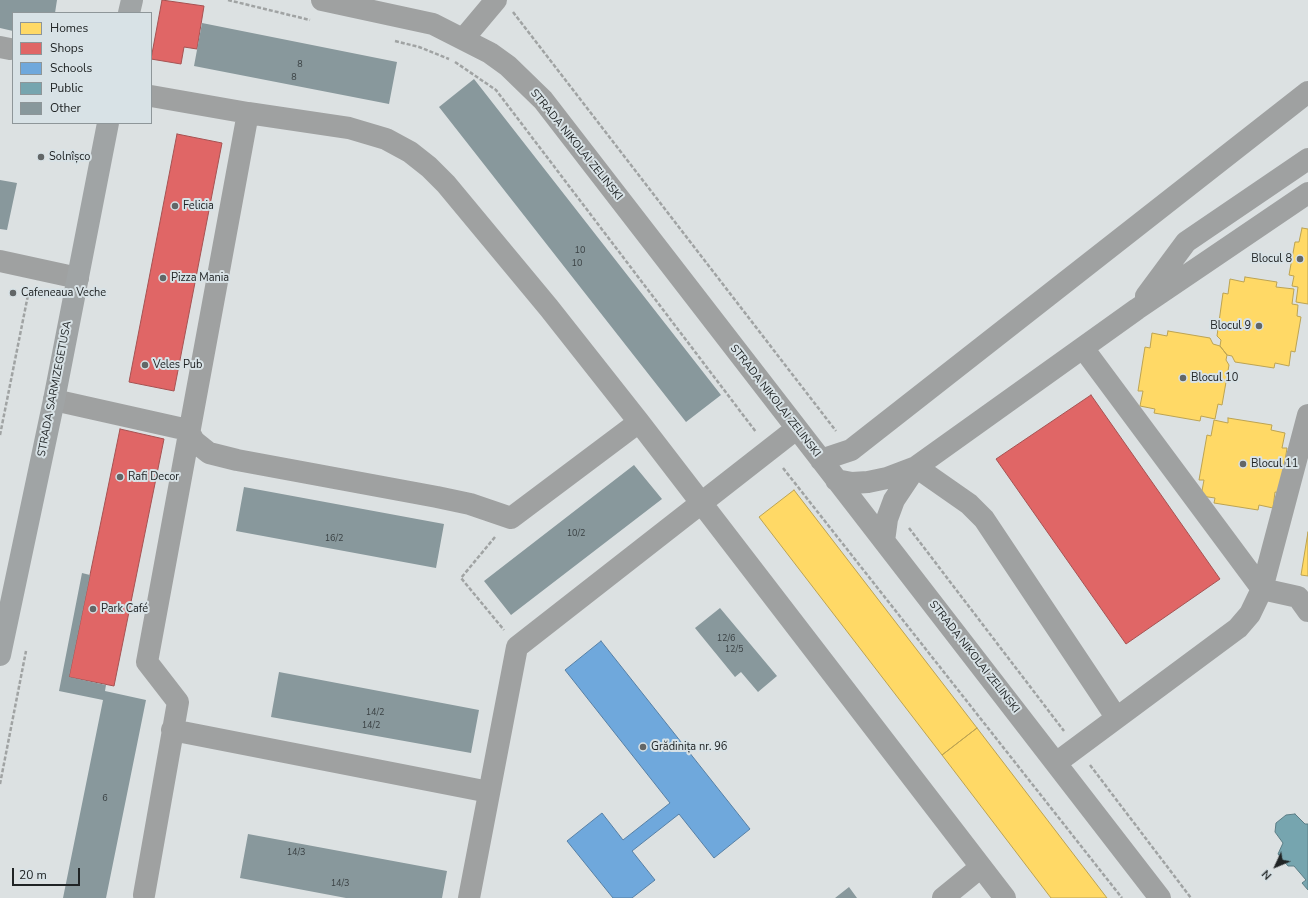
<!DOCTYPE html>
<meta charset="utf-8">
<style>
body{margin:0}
#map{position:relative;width:1308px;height:898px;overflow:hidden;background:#dce1e2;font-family:"Nunito Sans",sans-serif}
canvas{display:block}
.legend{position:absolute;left:12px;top:12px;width:140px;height:112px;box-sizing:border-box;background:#d8e2e6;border:1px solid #8e9699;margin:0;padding:5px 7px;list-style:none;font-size:12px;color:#202425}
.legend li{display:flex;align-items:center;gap:8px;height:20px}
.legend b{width:20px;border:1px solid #8e9699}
.north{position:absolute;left:1256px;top:846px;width:40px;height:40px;-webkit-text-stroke:3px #d8e2e6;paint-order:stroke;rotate:226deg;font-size:11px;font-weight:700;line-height:16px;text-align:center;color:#202425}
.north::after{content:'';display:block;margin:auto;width:14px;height:18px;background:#202425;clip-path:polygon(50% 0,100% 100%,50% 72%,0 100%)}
.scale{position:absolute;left:12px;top:868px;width:68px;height:18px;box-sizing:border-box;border:2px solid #202425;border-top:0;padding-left:5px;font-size:12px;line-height:14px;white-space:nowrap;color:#202425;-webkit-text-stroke:3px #d8e2e6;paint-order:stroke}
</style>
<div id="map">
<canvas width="1308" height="898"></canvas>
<ul class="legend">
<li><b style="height:11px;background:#ffd966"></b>Homes</li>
<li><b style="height:11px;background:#e06666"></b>Shops</li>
<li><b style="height:11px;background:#6fa8dc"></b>Schools</li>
<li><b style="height:11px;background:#76a5af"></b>Public</li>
<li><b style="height:11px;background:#88989c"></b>Other</li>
</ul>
<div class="north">N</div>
<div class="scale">20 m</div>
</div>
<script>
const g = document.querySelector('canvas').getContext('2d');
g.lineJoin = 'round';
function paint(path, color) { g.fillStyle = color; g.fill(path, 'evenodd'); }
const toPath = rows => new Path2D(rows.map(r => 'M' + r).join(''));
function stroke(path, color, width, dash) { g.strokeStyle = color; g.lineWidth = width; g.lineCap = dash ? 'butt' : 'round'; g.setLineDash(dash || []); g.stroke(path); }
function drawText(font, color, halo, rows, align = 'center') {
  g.font = font + ' "Nunito Sans",sans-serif'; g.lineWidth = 4; g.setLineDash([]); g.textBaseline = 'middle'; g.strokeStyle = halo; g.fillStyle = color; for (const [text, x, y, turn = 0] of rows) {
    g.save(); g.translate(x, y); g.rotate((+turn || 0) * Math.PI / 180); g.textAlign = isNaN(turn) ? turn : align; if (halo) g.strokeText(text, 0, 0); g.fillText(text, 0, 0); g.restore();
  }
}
const homes = toPath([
 [1302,228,1308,229,1308,304,1296,302,1298,287,1292,286,1294,276,1289,275,1295,242,1299,242,1302,228],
 [1245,277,1277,282,1276,287,1294,289,1292,304,1298,305,1297,316,1301,317,1295,352,1291,351,1289,366,1275,363,1274,368,1235,362,1232,356,1227,355,1220,346,1221,340,1217,336,1223,293,1228,294,1230,279,1244,282,1245,277],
 [1168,331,1210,338,1213,344,1220,346,1227,355,1226,360,1229,365,1222,405,1218,404,1215,419,1201,416,1200,421,1154,413,1155,409,1140,406,1143,391,1138,391,1145,347,1150,348,1152,333,1167,336,1168,331],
 [1228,418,1272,425,1271,430,1285,433,1282,448,1287,448,1280,493,1275,492,1273,508,1259,505,1258,510,1214,503,1215,498,1201,496,1204,480,1199,480,1207,435,1211,436,1214,420,1228,423,1228,418],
 [794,490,977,728,942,755,759,517,794,490],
 [1308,532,1308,576,1301,575,1308,532],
 [977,728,1107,898,1051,898,942,755,977,728]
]);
const shops = toPath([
 [162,0,204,6,197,49,184,47,181,64,151,59,162,0],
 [177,134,222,143,174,391,129,382,177,134],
 [1091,395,1220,579,1126,644,996,459,1091,395],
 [120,429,164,439,114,686,69,677,120,429]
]);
const schools = toPath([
 [601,641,750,829,714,858,679,814,632,851,655,880,632,898,613,898,567,841,602,813,623,840,670,803,565,670,601,641]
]);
const public = toPath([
 [1295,814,1305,824,1308,824,1308,890,1302,883,1306,880,1294,866,1288,866,1278,854,1283,843,1275,832,1276,823,1286,815,1295,814]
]);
const building = toPath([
 [0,0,57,0,55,13,13,13,13,31,0,28],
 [202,23,397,62,389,104,194,66],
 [474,79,721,395,686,422,439,107],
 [0,180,17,183,7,230,0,229],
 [634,465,662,499,511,615,484,581],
 [244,487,444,524,436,568,236,531],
 [82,573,90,575,69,677,106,685,105,691,146,700,106,898,63,898,103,700,59,691],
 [720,608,777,676,758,692,741,672,735,677,695,628],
 [279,672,479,710,471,753,271,717],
 [248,834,447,871,442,898,346,898,240,878],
 [849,887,857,898,835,898]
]);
const path = toPath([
 [228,0,310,20],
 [513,12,836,431],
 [395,41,419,47,449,59],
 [455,62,496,90,756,432],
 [0,435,29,290],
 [783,468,1122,898],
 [909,528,1064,731],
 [495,537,461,578,504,630],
 [1090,765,1191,898],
 [0,784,26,651]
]);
const minor = toPath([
 [322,0,433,24,490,53,508,66,543,100,1160,898],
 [464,38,496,0],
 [0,47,10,49],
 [151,96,248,113,349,128,386,139,410,152,429,167,446,184,549,308,639,422,1005,898],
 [0,261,78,278],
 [1146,296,1186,242,1308,159],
 [1083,348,1262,589,1298,597,1308,611],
 [54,400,188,430,194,441,209,453,237,460,437,497,470,504,511,518,639,422],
 [821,460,851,450,1308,92],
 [916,467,969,504,984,519,1116,717],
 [836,480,852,483,868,482,887,478,916,467,1137,309,1308,193],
 [884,541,887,519,894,500,916,467],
 [172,730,489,792],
 [1056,763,1238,628,1250,614,1262,589,1308,415],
 [144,895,178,702,147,662,248,113],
 [469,898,517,647,796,429],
 [943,898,981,867]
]);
const major = toPath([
 [129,13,132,0],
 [0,655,54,400,108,123]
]);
const markers = [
 [41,157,4,"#626667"],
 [175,206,4,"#626667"],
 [1300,259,4,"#626667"],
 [163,278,4,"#626667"],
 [13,293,4,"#626667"],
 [1259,326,4,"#626667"],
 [145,365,4,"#626667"],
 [1183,378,4,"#626667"],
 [1243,464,4,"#626667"],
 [120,477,4,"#626667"],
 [93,609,4,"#626667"],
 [643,747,4,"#626667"]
];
const numberNames = [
 ["8",300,65],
 ["8",294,78],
 ["10",580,251],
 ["10",577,264],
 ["10/2",576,534],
 ["16/2",334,539],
 ["12/6",726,639],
 ["12/5",734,650],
 ["14/2",375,713],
 ["14/2",371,726],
 ["6",105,799],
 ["14/3",296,853],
 ["14/3",340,884]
];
const streetNames = [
 ["STRADA NIKOLAI ZELINSKI",576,145,51],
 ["STRADA SARMIZEGETUSA",55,389,-79],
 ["STRADA NIKOLAI ZELINSKI",775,401,52],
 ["STRADA NIKOLAI ZELINSKI",974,657,52]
];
const poiNames = [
 ["Solnîșco",49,157],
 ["Felicia",183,206],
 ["Blocul 8",1292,259,"right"],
 ["Pizza Mania",171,278],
 ["Cafeneaua Veche",21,293],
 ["Blocul 9",1251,326,"right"],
 ["Veles Pub",153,365],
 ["Blocul 10",1191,378],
 ["Blocul 11",1251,464],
 ["Rafi Decor",128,477],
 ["Park Café",101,609],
 ["Grădinița nr. 96",651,747]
];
paint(homes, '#ffd966');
stroke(homes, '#bca352', 1);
paint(shops, '#e06666');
stroke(shops, '#a65252', 1);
paint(schools, '#6fa8dc');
stroke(schools, '#5780a5', 1);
paint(public, '#76a5af');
stroke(public, '#5c7e86', 1);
paint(building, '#88989c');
stroke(path, '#a0a3a3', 2.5, [4, 2]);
stroke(minor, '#9fa1a1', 22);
stroke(major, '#a0a4a5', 22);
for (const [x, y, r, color] of markers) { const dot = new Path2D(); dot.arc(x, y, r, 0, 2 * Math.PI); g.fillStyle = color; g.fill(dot); stroke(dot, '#d8e2e6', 1.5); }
drawText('9px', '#3a4143', null, numberNames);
drawText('11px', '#202425', '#d8e2e6', streetNames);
drawText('11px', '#202425', '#d8e2e6', poiNames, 'left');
</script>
